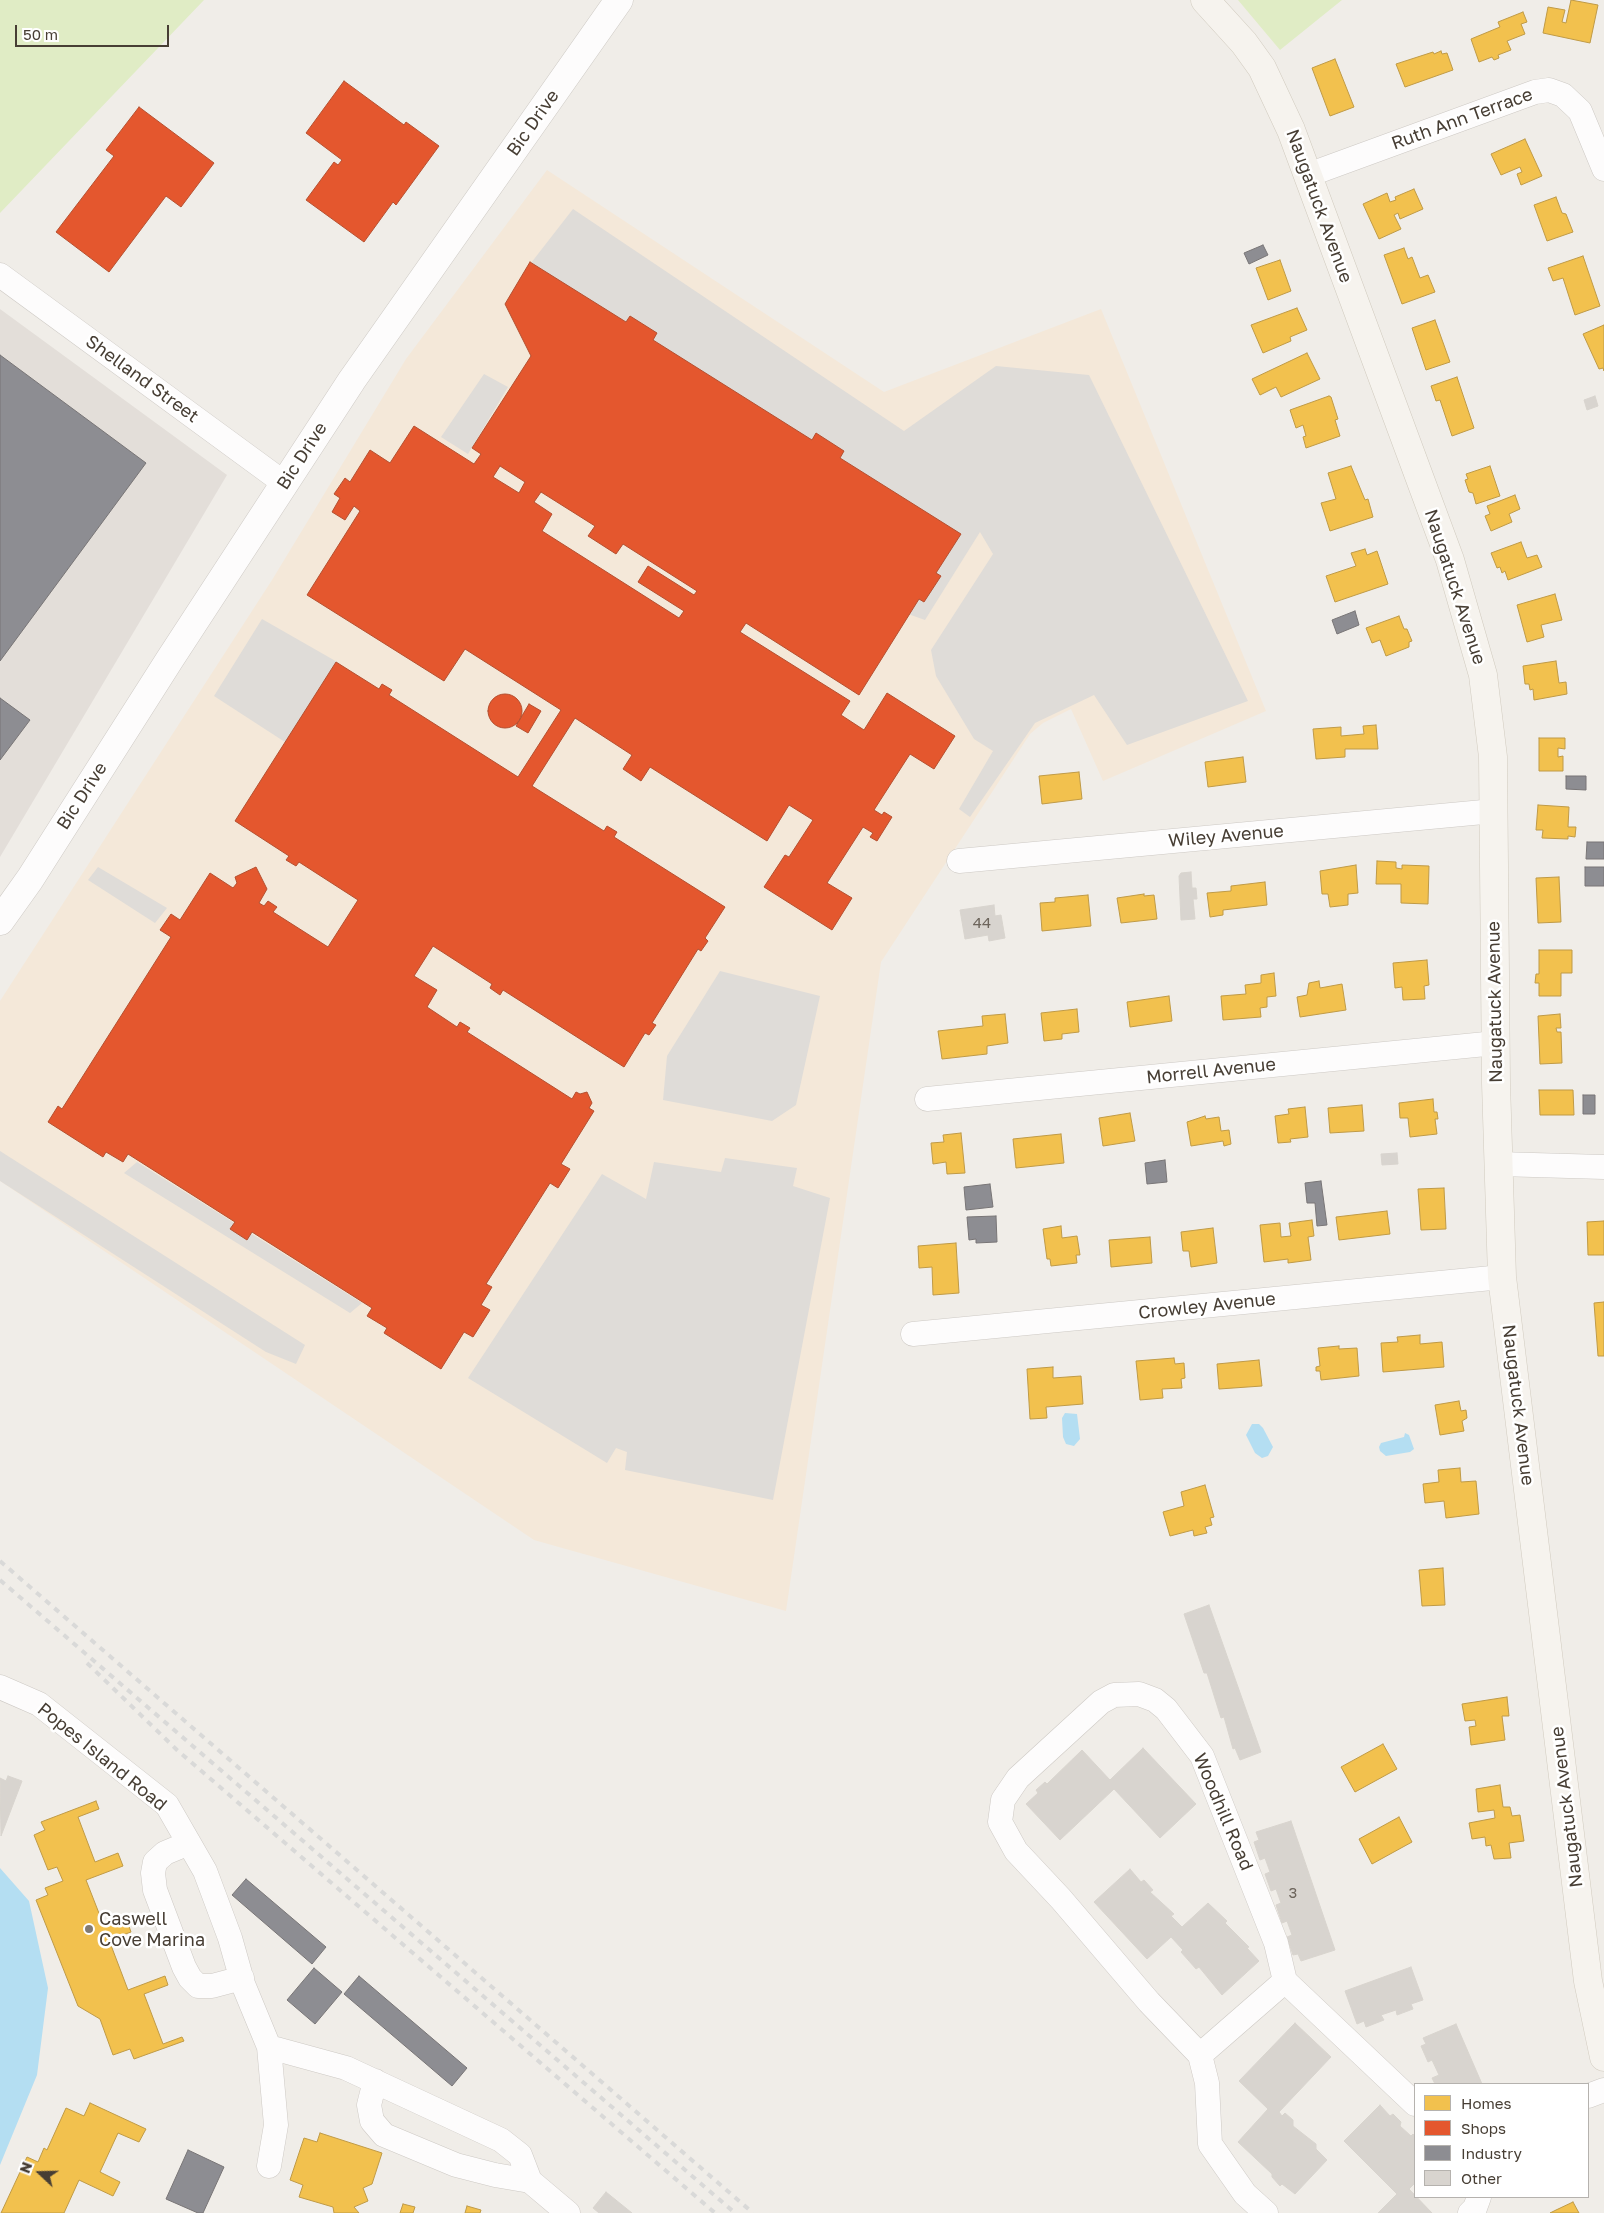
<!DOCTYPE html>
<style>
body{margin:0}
#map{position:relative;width:1604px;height:2213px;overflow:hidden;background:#f0ede8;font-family:"Golos Text",sans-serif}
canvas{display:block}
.legend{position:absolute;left:1414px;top:2083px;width:175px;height:115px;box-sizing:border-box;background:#fff;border:1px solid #b5b2ae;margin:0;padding:6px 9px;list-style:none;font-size:15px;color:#473e34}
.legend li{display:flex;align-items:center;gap:10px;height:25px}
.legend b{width:25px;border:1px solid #b5b2ae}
.north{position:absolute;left:15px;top:2148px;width:50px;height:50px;-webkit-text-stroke:4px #fff;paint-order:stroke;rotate:291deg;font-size:14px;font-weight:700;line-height:20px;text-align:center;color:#473e34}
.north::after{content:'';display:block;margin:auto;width:18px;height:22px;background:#473e34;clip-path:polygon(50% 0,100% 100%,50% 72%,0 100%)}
.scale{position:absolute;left:15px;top:25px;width:154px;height:22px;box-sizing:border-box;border:2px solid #473e34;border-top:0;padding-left:6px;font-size:15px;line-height:18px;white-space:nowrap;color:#473e34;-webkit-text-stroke:4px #fff;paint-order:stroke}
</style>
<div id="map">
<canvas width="1604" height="2213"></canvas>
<ul class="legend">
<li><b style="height:14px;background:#f2c14e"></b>Homes</li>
<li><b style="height:14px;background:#e4572e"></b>Shops</li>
<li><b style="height:14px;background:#8d8d92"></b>Industry</li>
<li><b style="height:14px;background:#d8d4cf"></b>Other</li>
</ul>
<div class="north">N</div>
<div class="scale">50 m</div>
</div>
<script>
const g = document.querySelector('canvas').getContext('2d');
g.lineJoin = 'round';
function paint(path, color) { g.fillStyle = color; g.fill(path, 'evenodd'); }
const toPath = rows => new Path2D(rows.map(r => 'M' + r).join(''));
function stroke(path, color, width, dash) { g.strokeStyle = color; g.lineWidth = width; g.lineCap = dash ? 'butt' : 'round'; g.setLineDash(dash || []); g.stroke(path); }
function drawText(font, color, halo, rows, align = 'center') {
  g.font = font + ' "Golos Text",sans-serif'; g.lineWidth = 5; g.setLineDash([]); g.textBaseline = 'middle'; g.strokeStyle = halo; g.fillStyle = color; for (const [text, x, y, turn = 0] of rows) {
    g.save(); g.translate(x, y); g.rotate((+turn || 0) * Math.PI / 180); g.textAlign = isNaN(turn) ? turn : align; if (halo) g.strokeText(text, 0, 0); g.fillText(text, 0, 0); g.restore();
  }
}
const commercial = toPath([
 [547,170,884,392,1101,309,1266,711,1103,781,1071,709,1043,723,1030,734,881,962,786,1611,534,1540,0,1181,0,1001,272,580,406,359]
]);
const industrial = toPath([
 [0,309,227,475,0,857]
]);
const green = toPath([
 [0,0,204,0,0,213],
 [1238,0,1342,0,1280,50]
]);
const parking = toPath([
 [573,209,904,431,996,366,1089,375,1248,701,1127,745,1094,695,1035,723,970,817,959,809,993,751,974,739,936,676,931,650,993,554,980,532,925,620,908,614,531,263],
 [484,374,508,387,468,454,441,437],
 [262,619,339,663,288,744,214,696],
 [98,867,167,908,155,923,88,880],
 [720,971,820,996,796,1105,772,1121,663,1100,667,1056],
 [0,1151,305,1345,296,1364,266,1352,0,1181],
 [725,1158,797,1168,793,1186,830,1198,773,1500,625,1470,627,1452,616,1448,607,1463,468,1378,602,1174,646,1199,654,1162,721,1172],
 [137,1162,362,1303,350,1313,124,1173]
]);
const water = toPath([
 [1065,1413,1077,1414,1080,1439,1074,1446,1066,1444,1063,1437,1062,1418],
 [1252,1424,1259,1424,1263,1428,1273,1447,1268,1456,1262,1458,1255,1453,1246,1435],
 [1405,1433,1409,1435,1414,1449,1410,1452,1386,1456,1380,1451,1379,1447,1381,1443,1404,1437],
 [0,1868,29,1901,48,1988,37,2075,0,2165]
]);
const homes = toPath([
 [1571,0,1598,5,1590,43,1543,33,1548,7,1565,10,1562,22,1566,23,1571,0],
 [1523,12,1527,22,1521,24,1525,34,1507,41,1511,50,1498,55,1499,58,1494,60,1492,57,1479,62,1471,39,1500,27,1498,22,1523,12],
 [1441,51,1442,54,1447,53,1453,70,1405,87,1396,64,1433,52,1434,54,1441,51],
 [1335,59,1354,107,1330,116,1312,68,1335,59],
 [1525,139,1542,176,1521,185,1517,174,1522,172,1520,167,1501,175,1491,154,1525,139],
 [1414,189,1423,209,1400,219,1398,213,1394,215,1401,229,1379,239,1363,204,1387,193,1390,202,1396,200,1395,197,1414,189],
 [1556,197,1562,213,1566,214,1573,232,1547,241,1534,205,1556,197],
 [1404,248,1408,259,1412,257,1420,278,1428,275,1435,292,1402,304,1384,255,1404,248],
 [1583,256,1600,306,1575,315,1563,278,1553,281,1548,268,1583,256],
 [1280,260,1291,291,1268,300,1256,268,1280,260],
 [1297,308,1307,330,1290,337,1291,341,1263,353,1251,325,1297,308],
 [1435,320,1450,362,1426,370,1412,328,1435,320],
 [1604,325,1604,371,1603,368,1599,369,1583,334,1604,325],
 [1307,353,1320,379,1281,397,1276,387,1260,395,1252,379,1307,353],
 [1457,377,1474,428,1452,436,1440,400,1436,401,1431,386,1457,377],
 [1329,396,1331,397,1338,419,1335,420,1340,436,1306,448,1303,437,1306,436,1303,425,1296,428,1290,410,1329,396],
 [1351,466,1365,500,1368,499,1373,517,1330,531,1321,503,1336,499,1328,473,1351,466],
 [1490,466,1500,496,1476,504,1473,493,1469,492,1465,480,1468,479,1466,474,1490,466],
 [1515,495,1520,509,1509,514,1512,522,1491,531,1485,516,1490,514,1487,506,1515,495],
 [1521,542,1527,558,1537,555,1542,567,1508,580,1505,571,1502,573,1500,567,1497,568,1491,553,1521,542],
 [1365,549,1367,555,1377,551,1388,584,1335,602,1326,576,1356,566,1351,553,1365,549],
 [1555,594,1562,620,1541,625,1544,637,1527,642,1517,605,1555,594],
 [1399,616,1404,629,1407,629,1412,641,1409,642,1409,647,1386,656,1380,640,1372,643,1366,628,1399,616],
 [1556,661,1559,683,1566,682,1567,694,1534,700,1533,689,1530,690,1529,684,1525,684,1523,666,1556,661],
 [1376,725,1378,749,1345,749,1345,757,1316,759,1313,729,1341,727,1341,736,1364,734,1363,726,1376,725],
 [1539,738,1565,738,1565,749,1558,748,1558,757,1563,756,1563,771,1539,771,1539,738],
 [1243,757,1246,782,1208,787,1205,762,1243,757],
 [1079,772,1082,799,1042,804,1039,776,1079,772],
 [1538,805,1569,807,1568,827,1576,827,1575,837,1568,836,1568,839,1542,838,1543,830,1536,830,1538,805],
 [1377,861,1396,862,1396,868,1402,869,1402,865,1429,866,1428,904,1401,903,1401,884,1376,884,1377,861],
 [1356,865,1358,893,1348,894,1348,905,1330,907,1328,894,1322,894,1320,871,1356,865],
 [1559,877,1561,922,1538,923,1536,878,1559,877],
 [1265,882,1267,905,1223,910,1223,915,1210,917,1207,893,1231,891,1231,886,1265,882],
 [1144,894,1144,896,1154,895,1157,919,1121,923,1117,898,1144,894],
 [1088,895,1091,926,1042,931,1040,903,1055,902,1055,898,1088,895],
 [1539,950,1572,950,1572,973,1561,973,1561,996,1539,996,1539,983,1535,983,1536,974,1539,974,1539,950],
 [1427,960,1429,985,1424,986,1425,999,1403,1000,1402,987,1395,988,1393,963,1427,960],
 [1274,973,1276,996,1267,997,1267,1007,1260,1008,1261,1017,1223,1020,1221,996,1246,994,1245,985,1261,983,1261,975,1274,973],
 [1319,981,1320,988,1342,984,1346,1010,1300,1017,1297,997,1307,995,1309,983,1319,981],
 [1169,996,1172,1021,1130,1027,1127,1002,1169,996],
 [1077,1009,1079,1032,1062,1034,1062,1039,1044,1041,1041,1013,1077,1009],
 [1005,1014,1008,1043,987,1046,987,1054,942,1059,938,1031,983,1026,982,1016,1005,1014],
 [1560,1014,1561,1028,1556,1028,1557,1032,1561,1032,1562,1063,1540,1064,1538,1016,1560,1014],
 [1539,1090,1573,1090,1574,1115,1540,1115,1539,1090],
 [1433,1099,1434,1112,1437,1112,1438,1119,1435,1119,1437,1134,1410,1137,1408,1118,1400,1118,1399,1103,1433,1099],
 [1362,1105,1364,1131,1330,1133,1328,1108,1362,1105],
 [1305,1107,1308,1137,1290,1139,1291,1142,1278,1143,1275,1116,1289,1114,1288,1109,1305,1107],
 [1130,1113,1135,1141,1103,1146,1099,1118,1130,1113],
 [1205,1116,1206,1119,1219,1117,1221,1131,1229,1130,1231,1144,1224,1146,1223,1141,1191,1146,1187,1122,1205,1116],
 [961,1133,965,1173,947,1174,946,1162,933,1164,931,1143,944,1142,943,1135,961,1133],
 [1061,1134,1064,1163,1016,1168,1013,1139,1061,1134],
 [1444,1188,1446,1229,1421,1230,1418,1189,1444,1188],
 [1387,1211,1390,1234,1339,1240,1336,1217,1387,1211],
 [1312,1220,1314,1236,1308,1237,1311,1260,1288,1263,1288,1259,1264,1262,1260,1225,1280,1223,1281,1237,1291,1236,1289,1223,1312,1220],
 [1604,1221,1604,1255,1588,1255,1587,1222,1604,1221],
 [1061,1226,1062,1238,1077,1236,1080,1255,1076,1255,1077,1263,1051,1266,1050,1259,1047,1259,1043,1229,1061,1226],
 [1213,1228,1217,1263,1191,1267,1189,1251,1183,1251,1181,1232,1213,1228],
 [1150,1237,1152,1263,1111,1267,1109,1240,1150,1237],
 [956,1243,959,1293,933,1295,932,1267,919,1268,918,1246,956,1243],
 [1604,1302,1604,1356,1598,1356,1594,1303,1604,1302],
 [1420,1335,1420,1344,1442,1342,1444,1367,1383,1372,1381,1343,1398,1342,1397,1337,1420,1335],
 [1339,1346,1339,1349,1357,1348,1359,1376,1321,1380,1320,1371,1316,1371,1316,1367,1320,1366,1318,1348,1339,1346],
 [1174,1358,1175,1364,1184,1363,1185,1378,1181,1379,1182,1388,1162,1389,1163,1398,1140,1400,1136,1361,1174,1358],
 [1259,1360,1262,1386,1219,1389,1217,1364,1259,1360],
 [1053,1367,1053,1378,1081,1376,1083,1404,1046,1407,1047,1418,1030,1419,1027,1369,1053,1367],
 [1459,1401,1461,1411,1466,1410,1467,1418,1462,1421,1464,1431,1440,1435,1435,1405,1459,1401],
 [1460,1468,1461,1482,1476,1481,1479,1514,1446,1518,1444,1501,1425,1503,1423,1484,1439,1482,1438,1470,1460,1468],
 [1205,1485,1214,1517,1210,1518,1212,1525,1205,1527,1207,1533,1194,1536,1193,1530,1170,1536,1163,1512,1184,1506,1181,1492,1205,1485],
 [1443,1568,1445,1605,1422,1606,1419,1570,1443,1568],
 [1507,1697,1509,1716,1502,1716,1505,1740,1471,1745,1469,1727,1476,1726,1475,1720,1465,1721,1462,1704,1507,1697],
 [1383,1744,1397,1769,1355,1792,1341,1767,1383,1744],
 [1500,1785,1503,1807,1510,1807,1512,1816,1520,1815,1524,1841,1509,1843,1511,1858,1494,1859,1491,1845,1486,1846,1485,1837,1472,1839,1469,1823,1495,1818,1494,1810,1478,1812,1476,1789,1500,1785],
 [96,1801,99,1809,78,1817,95,1862,118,1853,123,1866,86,1880,104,1926,126,1918,131,1932,109,1940,128,1990,165,1976,168,1985,144,1994,163,2044,182,2037,184,2041,134,2059,130,2049,113,2055,100,2019,78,2006,36,1900,48,1895,45,1888,63,1881,57,1867,48,1870,34,1835,45,1830,41,1822,96,1801],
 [1399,1817,1412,1842,1372,1864,1359,1839,1399,1817],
 [90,2103,146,2129,139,2142,118,2133,100,2172,120,2182,113,2196,79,2180,64,2213,1,2213,27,2157,38,2162,44,2148,47,2150,66,2108,84,2116,90,2103],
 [320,2133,382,2153,372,2184,363,2188,368,2201,354,2207,359,2213,334,2213,333,2207,299,2197,303,2185,290,2180,304,2138,317,2142,320,2133],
 [1573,2202,1579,2213,1550,2213,1556,2210,1573,2202],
 [403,2204,415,2207,413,2213,400,2213,403,2204],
 [467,2206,481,2210,480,2213,465,2213,467,2206]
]);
const shops = toPath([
 [344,81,404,125,406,122,439,146,396,205,393,202,364,242,306,200,334,162,338,165,342,160,306,133,344,81],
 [139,107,214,163,181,207,166,196,109,272,56,232,114,156,106,150,139,107],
 [530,262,626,322,630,316,657,333,653,340,812,440,816,433,844,451,840,458,961,534,936,573,941,576,924,602,919,599,859,695,746,623,740,632,850,701,841,715,864,730,887,693,955,736,934,769,910,754,874,810,882,815,884,812,892,817,877,841,870,837,873,833,863,827,827,883,852,898,832,930,764,887,785,855,789,857,813,820,789,805,767,841,650,767,641,781,623,769,632,755,575,718,532,786,604,831,607,826,617,832,614,837,725,907,705,938,708,941,701,951,698,949,652,1023,656,1025,649,1035,645,1033,624,1067,503,990,500,995,490,988,492,984,433,946,414,976,437,990,427,1007,457,1027,460,1022,470,1028,467,1032,572,1099,576,1092,580,1094,587,1092,592,1103,589,1108,594,1111,561,1164,570,1169,558,1188,550,1183,486,1284,492,1287,481,1305,490,1310,473,1337,464,1332,441,1369,384,1333,387,1328,367,1316,372,1308,252,1232,247,1240,230,1229,235,1222,128,1154,123,1162,106,1152,103,1157,48,1122,58,1106,62,1109,171,937,160,930,171,914,180,920,210,873,233,888,237,883,235,877,256,867,267,889,259,903,264,906,268,901,277,907,273,912,328,947,358,900,299,862,296,866,286,860,289,856,235,821,336,662,379,689,382,684,392,690,389,695,518,777,561,710,465,649,444,681,307,595,360,511,354,506,345,520,332,512,340,498,334,494,345,478,350,482,370,450,390,463,414,426,474,464,481,454,472,448,531,356,505,304,530,262],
 [500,466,525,482,519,493,493,477,500,466],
 [541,492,595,526,588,536,616,554,623,544,697,591,694,595,648,566,638,582,684,611,679,618,542,531,552,514,534,502,541,492],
 '488 711a17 17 0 1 1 34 0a17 17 0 1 1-34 0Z',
 [529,704,541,711,528,733,516,726,529,704]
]);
const industry = toPath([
 [1263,245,1268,255,1249,264,1244,253,1263,245],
 [0,355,146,463,0,661,0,355],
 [1355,611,1359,625,1337,634,1332,620,1355,611],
 [0,698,30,720,0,760,0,698],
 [1566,776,1586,776,1586,790,1566,789,1566,776],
 [1587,842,1604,842,1604,859,1586,859,1587,842],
 [1585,867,1604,867,1604,886,1585,886,1585,867],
 [1583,1095,1595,1095,1595,1114,1583,1114,1583,1095],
 [1165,1160,1167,1182,1147,1184,1145,1163,1165,1160],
 [1321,1181,1327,1225,1317,1226,1315,1203,1307,1203,1305,1183,1321,1181],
 [990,1184,993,1207,966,1210,964,1187,990,1184],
 [996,1216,997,1242,976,1243,976,1239,969,1240,967,1217,996,1216],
 [246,1879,326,1947,312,1964,232,1895,246,1879],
 [314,1968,342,1992,315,2024,287,2000,314,1968],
 [359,1976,467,2068,452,2086,344,1994,359,1976],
 [188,2150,224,2167,203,2213,198,2213,166,2199,188,2150]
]);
const building = toPath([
 [1595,396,1598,406,1587,410,1584,400,1595,396],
 [1191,872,1192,888,1196,888,1197,899,1193,899,1195,919,1181,920,1179,876,1181,873,1191,872],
 [994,905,995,916,1001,915,1005,938,989,941,988,935,965,939,960,910,994,905],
 [1397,1153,1398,1164,1382,1165,1381,1154,1397,1153],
 [1209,1605,1261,1752,1240,1760,1235,1748,1233,1749,1224,1717,1221,1718,1207,1673,1204,1673,1184,1614,1209,1605],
 [1143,1748,1196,1804,1160,1838,1114,1789,1060,1840,1026,1804,1038,1793,1036,1790,1045,1782,1047,1784,1082,1750,1110,1780,1143,1748],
 [8,1776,22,1781,1,1836,0,1778,6,1781,8,1776],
 [1291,1821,1335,1950,1301,1961,1298,1954,1293,1955,1287,1937,1292,1935,1287,1921,1282,1923,1276,1905,1281,1903,1276,1889,1271,1891,1265,1874,1270,1872,1265,1858,1260,1860,1254,1842,1259,1840,1256,1832,1291,1821],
 [1130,1869,1141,1882,1144,1880,1153,1890,1150,1892,1174,1914,1171,1916,1182,1927,1208,1903,1227,1921,1225,1923,1249,1947,1247,1948,1259,1961,1222,1995,1199,1967,1196,1969,1181,1952,1183,1950,1171,1937,1147,1959,1094,1902,1130,1869],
 [1411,1967,1423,2000,1411,2004,1413,2009,1397,2015,1396,2010,1381,2015,1384,2020,1366,2027,1364,2021,1357,2024,1345,1991,1411,1967],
 [1295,2023,1331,2057,1279,2112,1282,2116,1285,2113,1293,2120,1293,2126,1316,2144,1316,2149,1327,2160,1295,2194,1282,2184,1280,2186,1272,2177,1272,2174,1238,2142,1268,2109,1239,2081,1295,2023],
 [1456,2024,1482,2084,1435,2084,1432,2078,1439,2075,1432,2060,1428,2062,1421,2046,1426,2044,1423,2038,1456,2024],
 [1380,2105,1390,2116,1393,2114,1401,2122,1400,2126,1411,2136,1413,2134,1415,2136,1415,2183,1409,2189,1432,2213,1378,2213,1397,2194,1344,2141,1380,2105],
 [606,2192,632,2213,599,2213,593,2208,606,2192]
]);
const minor = toPath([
 [1308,175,1535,92,1549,90,1563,95,1580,111,1604,169],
 [0,275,284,483],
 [959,861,1494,811],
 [927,1099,1496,1043],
 [1498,1164,1604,1167],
 [913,1334,1502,1277],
 [0,1687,39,1704,167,1805,205,1871,230,1938,243,1984,269,2047,276,2125,269,2166],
 [189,1843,165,1853,155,1862,153,1873,155,1890,184,1967,190,1978,198,1986,212,1986,242,1978],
 [269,2047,346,2068,501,2140,520,2155,530,2181,568,2213],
 [1200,2055,1149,2002,1061,1899,1016,1851,1000,1822,1003,1800,1018,1778,1101,1702,1114,1695,1139,1694,1155,1700,1166,1709,1202,1756,1276,1943,1285,1981,1415,2104],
 [375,2081,369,2105,372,2121,384,2135,456,2165,495,2175,530,2181],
 [1588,2096,1604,2090],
 [1266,2213,1245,2194,1210,2144,1207,2083,1200,2055,1285,1981],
 [1470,2213,1475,2208,1479,2197]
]);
const tertiary = toPath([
 [0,921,30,879,170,659,352,380,619,0]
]);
const secondary = toPath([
 [1205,0,1244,43,1262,68,1291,130,1450,560,1483,675,1493,757,1496,1083,1502,1277,1588,1981,1604,2057]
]);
const rail = toPath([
 [0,1561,753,2213],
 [0,1580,735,2213],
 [87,1663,177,1750,715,2213]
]);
const markers = [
 [89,1929,5,"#827b73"]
];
const numberNames = [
 ["44",982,923],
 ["3",1293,1893]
];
const streetNames = [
 ["Ruth Ann Terrace",1462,119,-20],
 ["Bic Drive",533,123,-55],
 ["Naugatuck Avenue",1319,206,70],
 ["Shelland Street",142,379,36],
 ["Bic Drive",302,456,-57],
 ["Naugatuck Avenue",1455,587,72],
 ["Bic Drive",82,796,-57],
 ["Wiley Avenue",1226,836,-5],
 ["Naugatuck Avenue",1495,1002,-91],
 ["Morrell Avenue",1211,1071,-6],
 ["Crowley Avenue",1207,1306,-6],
 ["Naugatuck Avenue",1518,1405,83],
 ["Popes Island Road",102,1757,39],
 ["Naugatuck Avenue",1567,1807,-97],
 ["Woodhill Road",1223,1812,67]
];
const poiNames = [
 ["Caswell",99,1919],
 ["Cove Marina",99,1940]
];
paint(commercial, '#f4e8d9');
paint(industrial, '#e3ded9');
paint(green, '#e0ecc5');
paint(parking, '#dfdcd8');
paint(water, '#b4def2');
paint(homes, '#f2c14e');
stroke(homes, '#bf9a46', 1);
paint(shops, '#e4572e');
stroke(shops, '#b55030', 1);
paint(industry, '#8d8d92');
stroke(industry, '#787576', 1);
paint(building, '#d8d4cf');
stroke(building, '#d8d4ce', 1);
stroke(minor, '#cdc9c4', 25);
stroke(tertiary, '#cdc9c4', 29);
stroke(secondary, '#d0cabe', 29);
stroke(minor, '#fdfcfc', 24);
stroke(tertiary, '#fdfcfc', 28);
stroke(secondary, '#f6f3ee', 28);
stroke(rail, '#d9d9d8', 4, [6, 6]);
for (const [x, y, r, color] of markers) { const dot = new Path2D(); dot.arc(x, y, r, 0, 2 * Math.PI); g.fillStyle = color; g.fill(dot); stroke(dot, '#fff', 2); }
drawText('15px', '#6d655c', null, numberNames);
drawText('18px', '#473e34', '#fff', streetNames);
drawText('18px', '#473e34', '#fff', poiNames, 'left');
</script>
